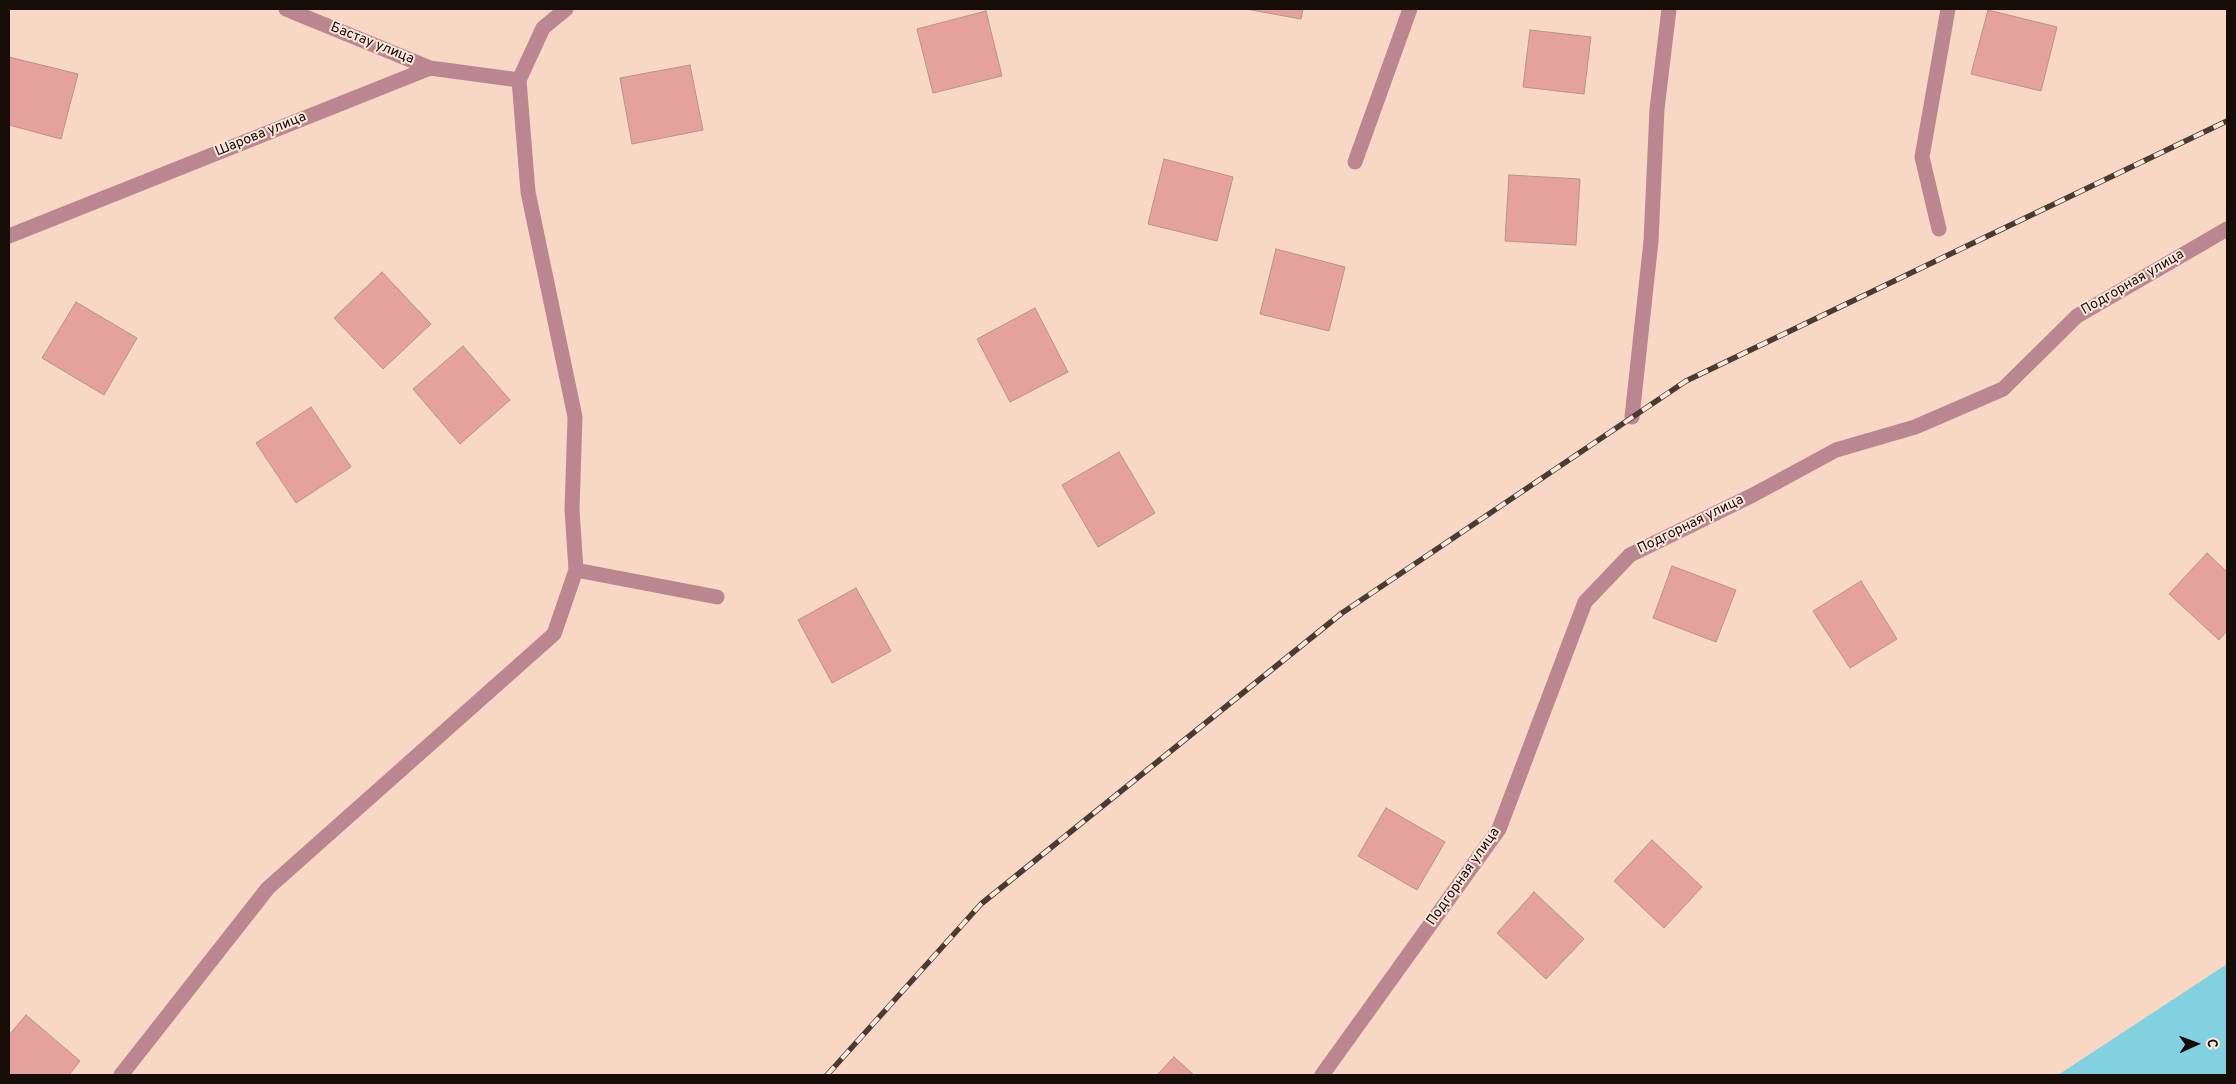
<!DOCTYPE html>
<meta charset="utf-8">
<style>
body{margin:0}
#map{position:relative;width:2236px;height:1084px;overflow:hidden;background:#f8d7c5;font-family:Overpass,sans-serif}
canvas{display:block}
.frame{position:absolute;inset:0;border:10px solid #170d07;pointer-events:none}
.north{position:absolute;left:2171px;top:1019px;width:50px;height:50px;-webkit-text-stroke:4px #fce7dc;paint-order:stroke;rotate:88deg;font-size:14px;font-weight:700;line-height:20px;text-align:center;color:#170d07}
.north::after{content:'';display:block;margin:auto;width:18px;height:22px;background:#170d07;clip-path:polygon(50% 0,100% 100%,50% 72%,0 100%)}
</style>
<div id="map">
<canvas width="2236" height="1084"></canvas>
<div class="frame"></div>
<div class="north">С</div>
</div>
<script>
const g = document.querySelector('canvas').getContext('2d');
g.lineJoin = 'round';
function paint(path, color) { g.fillStyle = color; g.fill(path, 'evenodd'); }
const toPath = rows => new Path2D(rows.map(r => 'M' + r).join(''));
function stroke(path, color, width, dash) { g.strokeStyle = color; g.lineWidth = width; g.lineCap = dash ? 'butt' : 'round'; g.setLineDash(dash || []); g.stroke(path); }
function drawText(font, color, halo, rows, align = 'center') {
  g.font = font + ' Overpass,sans-serif'; g.lineWidth = 4; g.setLineDash([]); g.textBaseline = 'middle'; g.strokeStyle = halo; g.fillStyle = color; for (const [text, x, y, turn = 0] of rows) {
    g.save(); g.translate(x, y); g.rotate((+turn || 0) * Math.PI / 180); g.textAlign = isNaN(turn) ? turn : align; if (halo) g.strokeText(text, 0, 0); g.fillText(text, 0, 0); g.restore();
  }
}
const water = toPath([
 [2227,964,2227,1075,2058,1075]
]);
const building = toPath([
 [1246,9,1303,9,1301,19,1246,9],
 [1988,10,2057,27,2041,91,1971,74,1988,10],
 [986,11,1002,76,933,93,917,29,986,11],
 [1530,30,1591,37,1584,94,1523,87,1530,30],
 [9,57,78,74,61,139,9,125,9,57],
 [690,65,703,130,632,144,620,78,690,65],
 [1164,159,1233,177,1217,241,1148,224,1164,159],
 [1509,175,1580,179,1576,245,1505,241,1509,175],
 [1276,249,1345,267,1329,331,1260,314,1276,249],
 [382,272,431,324,383,369,334,318,382,272],
 [76,302,137,338,104,395,42,358,76,302],
 [1035,308,1068,372,1010,402,977,339,1035,308],
 [463,346,510,400,460,444,413,389,463,346],
 [311,407,351,467,296,503,256,443,311,407],
 [1119,452,1155,513,1098,547,1062,485,1119,452],
 [2207,553,2227,572,2227,631,2219,640,2169,594,2207,553],
 [1672,566,1736,590,1716,642,1653,618,1672,566],
 [1861,581,1897,639,1850,668,1813,611,1861,581],
 [856,588,891,651,832,683,798,620,856,588],
 [1386,808,1445,842,1417,890,1358,856,1386,808],
 [1652,840,1702,887,1664,928,1614,881,1652,840],
 [1534,892,1584,939,1546,979,1497,933,1534,892],
 [26,1015,80,1061,69,1075,9,1075,9,1035,26,1015],
 [1174,1057,1194,1075,1157,1075,1174,1057]
]);
const minor = toPath([
 [286,9,430,68],
 [1355,162,1410,9],
 [1939,229,1922,157,1948,9],
 [9,236,430,68,519,80],
 [1632,417,1651,241,1657,109,1669,9],
 [576,570,717,597],
 [121,1075,268,888,554,634,576,570,572,510,575,417,528,192,519,80,543,28,566,9],
 [1322,1075,1499,829,1585,602,1630,555,1753,495,1836,450,1915,427,2003,389,2077,316,2227,229]
]);
const rail = toPath([
 [827,1075,981,904,1342,613,1686,381,2227,121]
]);
const streetNames = [
 ["Бастау улица",372,44,22],
 ["Шарова улица",261,135,-22],
 ["Подгорная улица",2133,283,-30],
 ["Подгорная улица",1691,525,-26],
 ["Подгорная улица",1464,877,-55]
];
paint(water, '#82d1e0');
paint(building, '#e5a29d');
stroke(building, '#b6928f', 1);
stroke(minor, '#ba8790', 15);
stroke(rail, '#4a3b32', 5.5);
stroke(rail, '#fce7dc', 4, [11]);
drawText('14px', '#170d07', '#fce7dc', streetNames);
</script>
